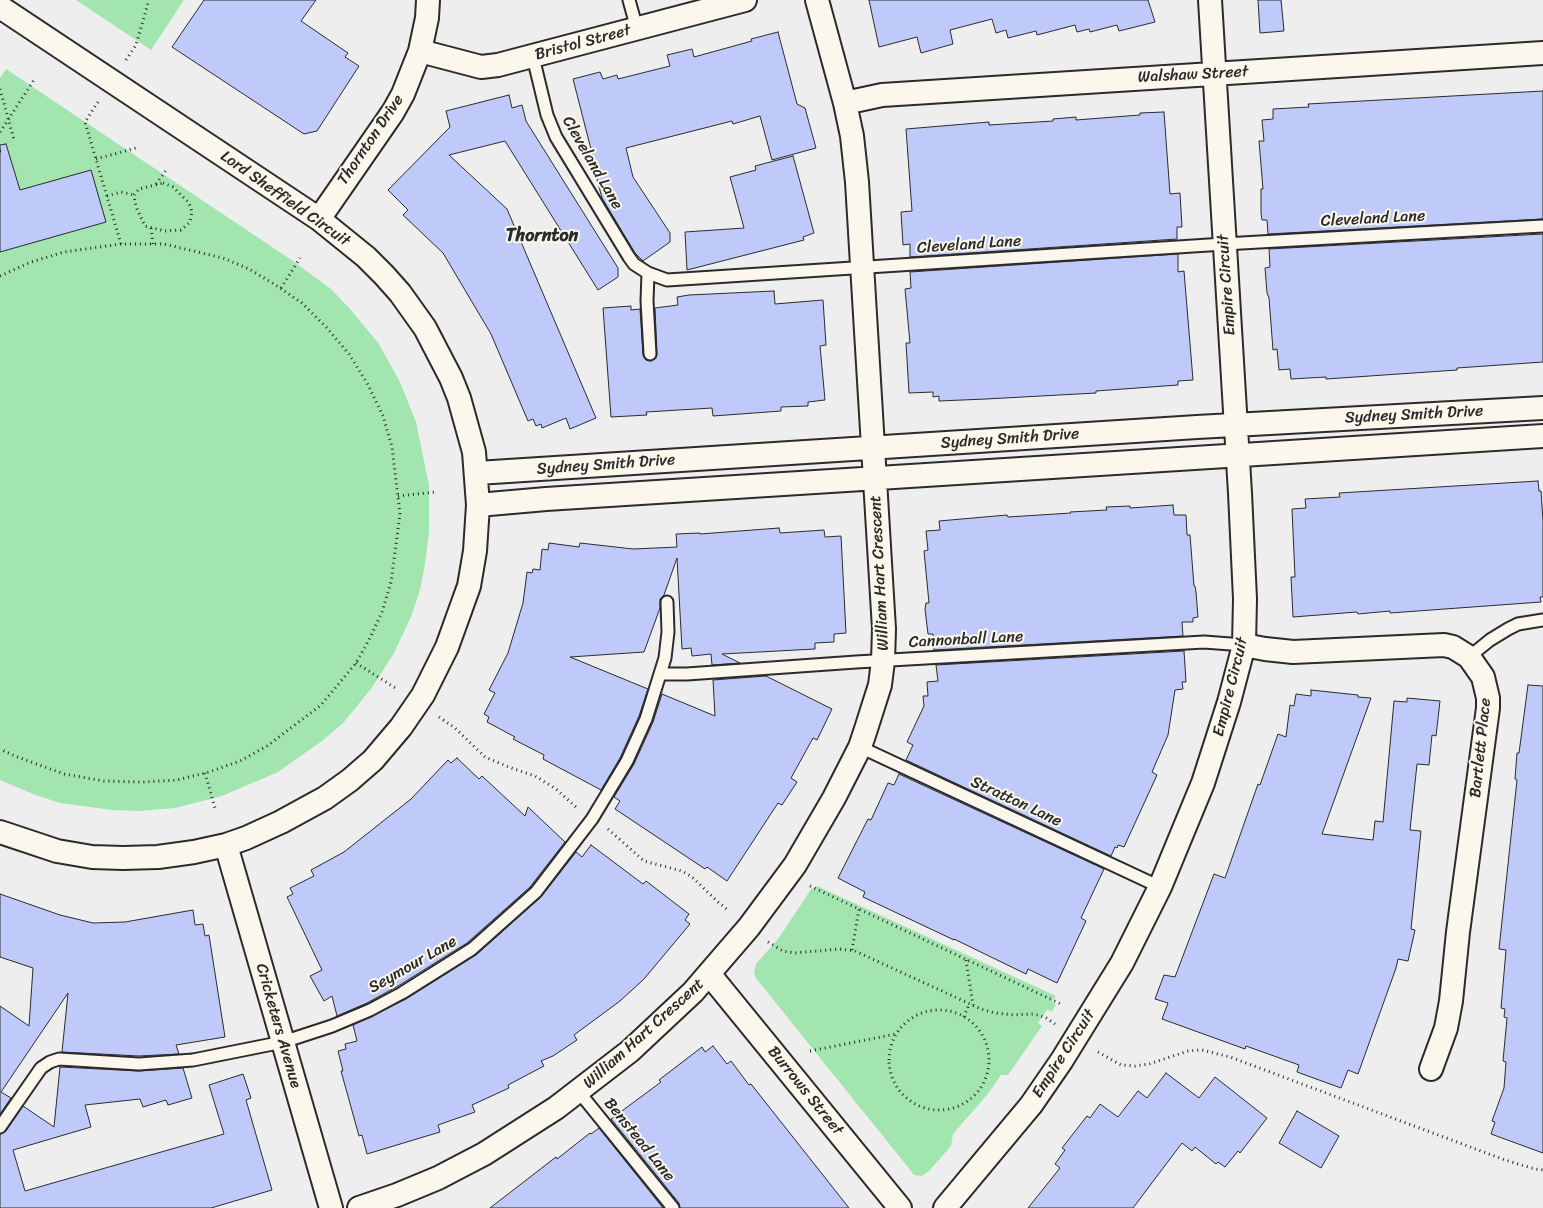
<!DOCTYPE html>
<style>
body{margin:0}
canvas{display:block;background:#efeeef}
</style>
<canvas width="1543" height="1208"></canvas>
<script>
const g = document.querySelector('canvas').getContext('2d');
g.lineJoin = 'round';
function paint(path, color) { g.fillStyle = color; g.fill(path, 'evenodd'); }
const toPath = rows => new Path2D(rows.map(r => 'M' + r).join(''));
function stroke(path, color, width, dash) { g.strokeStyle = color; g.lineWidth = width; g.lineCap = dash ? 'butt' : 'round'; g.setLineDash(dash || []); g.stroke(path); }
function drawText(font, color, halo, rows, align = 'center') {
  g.font = font + ' Sriracha,sans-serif'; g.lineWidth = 4; g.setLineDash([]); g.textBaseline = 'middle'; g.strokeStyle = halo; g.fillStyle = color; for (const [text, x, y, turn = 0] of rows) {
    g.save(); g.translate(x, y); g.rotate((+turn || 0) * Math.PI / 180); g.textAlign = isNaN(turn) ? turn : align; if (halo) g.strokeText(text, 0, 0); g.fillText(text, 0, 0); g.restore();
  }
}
const green = toPath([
 [76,0,184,0,151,50],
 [6,69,293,261,331,289,350,309,379,344,400,382,416,422,429,485,429,532,425,564,420,590,411,617,394,653,371,689,343,723,322,741,278,772,222,796,175,808,139,811,112,810,60,803,33,794,0,780,0,78],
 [817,886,1056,996,1052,1002,1056,1005,1052,1011,1047,1010,1038,1023,1042,1026,1008,1075,1001,1075,987,1095,953,1134,951,1146,929,1171,922,1176,914,1175,911,1171,755,977,754,972,756,964,778,939,812,888,815,889]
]);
const building = toPath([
 [204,0,316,0,301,21,348,53,345,57,359,66,317,131,304,134,172,47,204,0],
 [869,0,1148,0,1155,22,1119,31,1117,25,1090,32,1089,29,1077,32,1075,25,1037,35,1036,31,1008,38,1006,30,996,33,992,19,950,30,953,44,921,53,917,37,879,47,869,0],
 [1258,0,1281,0,1284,31,1260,33,1258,0],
 [778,32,797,104,805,108,816,148,772,160,760,116,733,124,732,121,626,148,633,177,670,233,670,242,643,261,635,253,602,198,591,157,593,157,573,79,600,72,603,79,617,75,618,79,670,66,667,55,692,49,694,57,752,41,751,39,778,32],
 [1543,91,1543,219,1268,234,1267,220,1262,220,1261,213,1261,189,1263,189,1259,141,1264,141,1262,120,1273,119,1273,109,1309,107,1308,104,1543,91],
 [509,95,512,108,522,105,526,121,618,268,618,277,598,290,505,141,449,155,507,209,596,418,570,429,566,418,542,428,541,424,536,426,533,419,528,421,491,334,443,253,403,215,408,210,388,190,450,127,446,111,509,95],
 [1164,112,1170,194,1180,193,1182,227,1177,227,1177,239,910,257,910,244,903,245,901,212,912,211,906,129,989,122,989,125,1053,121,1053,119,1076,117,1076,120,1140,115,1140,113,1164,112],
 [6,144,20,190,91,170,106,222,0,252,0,145,6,144],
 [793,156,814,233,803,237,804,240,687,270,685,232,744,228,730,177,756,170,755,166,793,156],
 [1543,234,1543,362,1457,368,1457,370,1326,379,1326,377,1291,379,1290,369,1279,370,1277,349,1273,350,1269,298,1267,293,1265,268,1270,267,1269,249,1543,234],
 [1178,254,1178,272,1184,271,1193,380,1178,381,1178,385,1096,391,1096,393,986,399,939,401,939,396,933,397,933,392,909,393,906,343,910,343,905,289,911,288,910,272,1178,254],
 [774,291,775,304,823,300,826,345,820,346,825,400,808,402,808,406,781,407,781,411,713,416,712,408,646,412,647,415,611,417,603,308,631,306,631,310,640,309,643,355,646,360,651,361,656,358,657,354,655,308,678,305,677,297,689,295,774,291],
 [1538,481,1539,491,1541,491,1543,521,1543,597,1540,597,1541,602,1390,613,1390,611,1358,614,1357,612,1293,617,1291,577,1295,577,1292,509,1306,508,1305,499,1340,497,1339,493,1538,481],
 [1173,505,1174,515,1186,515,1187,535,1190,535,1194,586,1195,586,1196,592,1198,617,1193,618,1193,622,1182,622,1183,636,934,650,933,634,928,634,925,609,926,603,929,603,924,551,928,550,926,531,940,530,939,521,1007,515,1008,517,1071,513,1070,512,1107,510,1106,507,1130,506,1130,508,1173,505],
 [779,528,780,533,824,530,825,537,841,536,846,633,834,634,834,642,815,643,815,649,722,654,740,663,712,665,711,654,692,656,691,648,682,649,677,558,664,595,660,599,660,608,644,652,570,657,648,689,639,716,620,758,601,790,543,759,544,755,513,739,515,737,487,722,489,717,484,714,495,693,489,690,508,653,523,603,527,572,532,573,533,569,540,570,542,549,548,550,549,543,579,547,580,543,633,549,677,547,676,534,700,533,700,534,779,528],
 [1184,651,1186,682,1182,682,1183,689,1175,690,1168,735,1152,772,1157,775,1124,847,1118,845,1117,848,1115,847,1111,856,906,760,913,745,907,742,924,706,923,696,928,696,927,682,938,681,936,665,1184,651],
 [766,676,832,709,817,740,813,738,791,778,797,782,782,805,778,803,727,881,707,867,705,869,615,809,620,801,614,797,634,764,653,722,662,694,715,716,713,680,766,676],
 [1528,685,1543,686,1543,1153,1491,1134,1495,1122,1492,1121,1504,1088,1506,1062,1503,1061,1507,1018,1504,1017,1505,1009,1501,1008,1506,950,1499,949,1517,780,1515,779,1517,753,1519,753,1528,685],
 [1311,690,1358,695,1358,697,1371,698,1322,834,1373,840,1375,821,1383,822,1394,701,1407,702,1407,698,1440,701,1436,736,1432,735,1429,765,1417,764,1410,830,1421,831,1411,929,1415,930,1408,961,1398,959,1396,968,1358,1074,1348,1070,1341,1088,1297,1072,1299,1065,1246,1046,1245,1049,1162,1019,1168,1003,1155,999,1164,975,1175,977,1214,874,1225,878,1258,784,1260,785,1278,734,1286,737,1290,705,1294,706,1296,694,1311,696,1311,690],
 [457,758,479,779,482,776,525,816,528,807,565,842,530,887,467,943,398,986,367,1003,337,1016,332,996,324,1001,310,976,322,970,287,897,293,894,290,888,314,876,311,870,344,852,411,799,448,760,451,763,457,758],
 [899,774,1104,869,1081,918,1086,921,1057,983,1028,969,1026,974,954,939,954,940,863,897,865,892,838,878,868,819,871,820,888,783,894,785,899,774],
 [591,845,643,884,646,881,689,914,685,920,690,924,644,979,620,1001,574,1035,577,1040,553,1056,541,1061,544,1066,508,1085,509,1088,472,1105,475,1112,438,1125,440,1132,367,1154,362,1135,359,1136,341,1071,343,1071,338,1051,346,1049,345,1044,357,1041,353,1025,406,999,476,955,541,897,576,852,582,857,591,845],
 [0,894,60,915,93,923,125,922,193,910,195,925,203,924,205,936,209,935,225,1037,176,1045,179,1054,139,1056,62,1052,68,993,1,1092,11,1098,0,1114,0,1006,29,1026,33,968,0,957,0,894],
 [713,1046,727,1064,731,1061,749,1085,751,1084,849,1208,680,1208,679,1203,611,1119,661,1082,659,1080,702,1047,705,1052,713,1046],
 [60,1067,139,1071,183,1068,192,1098,168,1105,166,1100,143,1107,140,1099,85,1105,91,1127,13,1150,25,1191,224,1134,209,1085,243,1074,251,1098,246,1100,272,1190,211,1208,0,1208,0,1134,6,1131,23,1106,54,1127,60,1067],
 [1166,1073,1199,1098,1215,1077,1267,1118,1240,1153,1238,1151,1225,1167,1218,1162,1216,1164,1195,1147,1192,1151,1182,1143,1133,1208,1028,1208,1060,1168,1055,1164,1065,1150,1062,1148,1087,1116,1090,1118,1100,1104,1118,1117,1138,1091,1147,1098,1166,1073],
 [1297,1111,1339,1136,1321,1168,1279,1143,1297,1111],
 [599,1128,663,1208,490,1208,556,1157,557,1159,590,1133,591,1134,599,1128]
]);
const path = toPath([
 [126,60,136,45,149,0],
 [0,89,14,140],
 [98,102,85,122,121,244],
 [0,132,34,80],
 [0,151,1,151],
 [96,159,136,148],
 [163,183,173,187,189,203,192,212,190,222,181,230,165,231,145,226,136,207,134,195,139,189,163,183],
 [156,184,167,169],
 [107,196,121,192,134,195],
 [151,228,153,244],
 [0,276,31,262,64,252,121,244,164,244,223,258,249,269,274,284,302,303,327,328,349,354,367,383,383,416,392,447,400,514,391,582,382,612,370,638,356,663,321,705,267,746,240,761,209,772,177,780,143,782,104,781,64,774,15,756,0,749],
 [281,288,300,258],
 [398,496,436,492],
 [356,663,397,689],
 [439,717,455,728,485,757,511,768,535,776,556,789,576,807],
 [205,773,215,808],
 [608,829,644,861,682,871,692,877,718,902,728,910],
 [810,886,1061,1004],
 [768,942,783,951,794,953,840,949,855,951,981,1009,995,1013,1014,1015,1033,1014,1045,1017,1055,1024],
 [852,950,859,909],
 [966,960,973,1005],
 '889 1060a50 50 0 1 1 100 0a50 50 0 1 1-100 0Z',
 [964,1017,969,1004],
 [810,1051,896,1034],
 [1098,1052,1121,1065,1135,1066,1149,1064,1188,1051,1202,1050,1230,1057,1505,1160,1535,1169,1543,1170]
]);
const lane = toPath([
 [629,0,637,29],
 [533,57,547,115,556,137,629,257,634,264,648,273,667,280,1224,244,1543,226],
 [648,273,647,301,650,354],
 [1469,657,1490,640,1508,629,1518,624,1543,620],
 [661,674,687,674,856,662,1204,642,1244,645],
 [860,747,1160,887],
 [579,1092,673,1208],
 [0,1127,41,1068,50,1062,59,1059,139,1064,193,1060,283,1042,332,1026,370,1010,402,993,472,949,536,892,592,819,627,761,646,719,665,658,668,632,667,602]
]);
const street = toPath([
 [0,7,319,219,366,257,384,275,400,293,425,328,451,378,459,398,474,452,478,505,475,551,469,586,447,647,423,695,401,727,373,760,350,780,325,798,281,822,246,838,226,845,194,852,158,857,123,858,92,857,57,851,0,832],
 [420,51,481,67,498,65,745,0],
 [845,103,882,95,1543,53],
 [319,219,393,112,403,94,420,51,427,18,428,0],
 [477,473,1197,427,1543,408],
 [478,505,546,499,1543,436],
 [1244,645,1265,649,1293,652,1444,645,1453,647,1469,657,1483,677,1488,698,1488,708,1458,932,1451,1001,1446,1028,1431,1069],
 [226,845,331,1208],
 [710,975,900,1208],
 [359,1208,397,1195,438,1178,484,1154,556,1108,630,1051,693,992,749,927,795,865,834,798,860,747,866,729,880,685,883,661,884,629,857,182,852,136,845,103,817,0],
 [945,1208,1031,1105,1062,1060,1122,963,1160,887,1203,783,1229,702,1244,645,1245,599,1240,493,1210,0]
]);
const streetNames = [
 ["Bristol Street",583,43,-15],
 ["Walshaw Street",1193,75,-3],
 ["Thornton Drive",371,140,-56],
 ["Cleveland Lane",592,163,60],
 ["Lord Sheffield Circuit",285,199,35],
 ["Cleveland Lane",1373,219,-3],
 ["Cleveland Lane",969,245,-4],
 ["Empire Circuit",1227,285,-94],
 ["Sydney Smith Drive",1414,415,-3],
 ["Sydney Smith Drive",1010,439,-4],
 ["Sydney Smith Drive",606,465,-4],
 ["William Hart Crescent",880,573,-93],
 ["Cannonball Lane",966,640,-3],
 ["Empire Circuit",1231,687,-76],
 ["Bartlett Place",1481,748,-84],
 ["Stratton Lane",1016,802,25],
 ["Seymour Lane",413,965,-30],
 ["Cricketers Avenue",278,1026,74],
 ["William Hart Crescent",644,1034,-42],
 ["Empire Circuit",1064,1054,-57],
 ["Burrows Street",805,1091,51],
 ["Benstead Lane",639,1140,51]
];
const neighbourhoodNames = [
 ["Thornton",542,236]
];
paint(green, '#a3e5af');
paint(building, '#bfcafb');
stroke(building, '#2b2b2b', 1);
stroke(lane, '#2b2b2b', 15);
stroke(street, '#2b2b2b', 26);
stroke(path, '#2b2b2b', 3, [1, 4]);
stroke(lane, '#fbf7ec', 11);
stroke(street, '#fbf7ec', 22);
drawText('16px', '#2b2b2b', '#fbf7ec', streetNames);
drawText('bold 18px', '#2b2b2b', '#fbf7ec', neighbourhoodNames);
</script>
